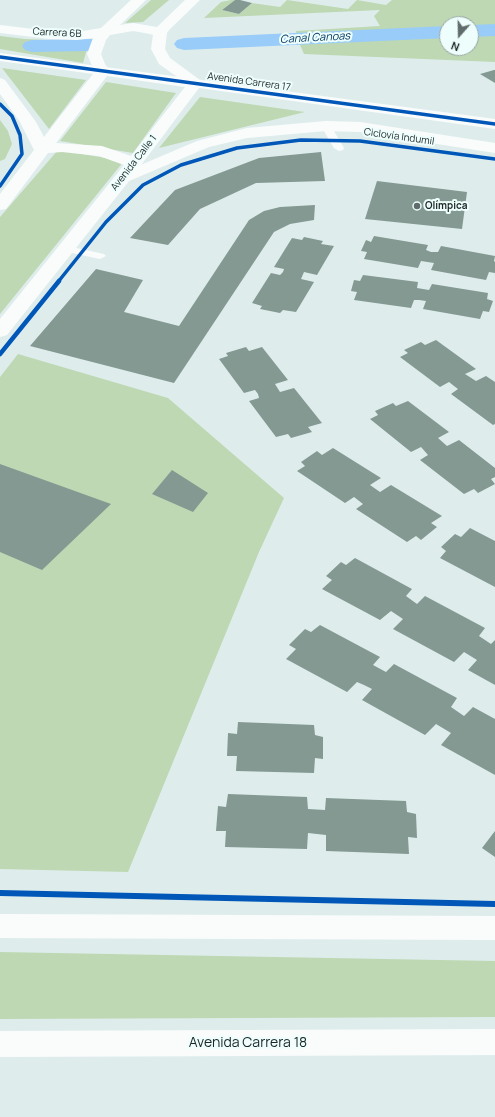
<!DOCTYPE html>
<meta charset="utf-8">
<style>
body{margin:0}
#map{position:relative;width:495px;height:1117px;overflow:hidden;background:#deedec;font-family:Manrope,sans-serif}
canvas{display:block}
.north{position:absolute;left:439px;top:16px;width:40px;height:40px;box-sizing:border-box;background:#edfefc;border:1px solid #99a8a6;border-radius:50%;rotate:200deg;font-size:11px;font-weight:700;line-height:16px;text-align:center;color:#1b2625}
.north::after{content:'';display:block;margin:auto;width:14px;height:18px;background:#5f6c6b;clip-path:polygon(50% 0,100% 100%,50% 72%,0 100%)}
</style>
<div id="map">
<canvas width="495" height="1117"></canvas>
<div class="north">N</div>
</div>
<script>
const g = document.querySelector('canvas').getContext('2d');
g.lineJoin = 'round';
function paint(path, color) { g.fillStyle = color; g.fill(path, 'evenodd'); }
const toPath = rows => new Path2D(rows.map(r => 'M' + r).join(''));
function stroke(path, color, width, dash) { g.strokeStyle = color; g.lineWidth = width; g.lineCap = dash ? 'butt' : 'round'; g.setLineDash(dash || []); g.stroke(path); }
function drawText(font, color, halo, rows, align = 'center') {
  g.font = font + ' Manrope,sans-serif'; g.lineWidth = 4; g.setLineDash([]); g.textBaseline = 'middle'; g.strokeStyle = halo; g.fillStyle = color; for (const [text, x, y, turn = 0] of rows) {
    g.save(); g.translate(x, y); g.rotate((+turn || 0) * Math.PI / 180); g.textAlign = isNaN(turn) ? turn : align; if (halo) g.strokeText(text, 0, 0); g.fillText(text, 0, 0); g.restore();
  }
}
const green = toPath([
 [151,0,169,0,143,22,125,23],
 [231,0,235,0,222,10,239,14,252,3,280,7,287,0,348,9,357,0,386,5,392,0,495,0,495,62,304,54,297,38,296,31,380,26,374,16,380,10,204,18,221,2],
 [447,24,471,24,471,48,447,48],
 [0,36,25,39,89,42,83,63,0,49],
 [2,68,86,80,49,129],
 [106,82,176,93,133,153,60,141],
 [200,97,305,112,159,148],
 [0,120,8,131,12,144,5,159,0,161],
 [58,150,124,161,0,314,0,217],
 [18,354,168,398,284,498,259,552,128,872,0,869,0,377],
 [0,952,495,961,495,1017,0,1019]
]);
const canal = toPath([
 [495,24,495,36,471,37,471,25,495,24],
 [447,26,447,38,184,50,177,48,174,44,177,40,184,38,447,26],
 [92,39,99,41,102,45,99,49,92,51,32,52,25,50,22,46,25,42,32,40,92,39]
]);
const building = toPath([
 [235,0,240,0,252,3,239,14,222,10],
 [494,70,495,70,495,83,480,74],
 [321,152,325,181,256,183,200,209,168,245,130,238,175,190,259,158],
 [377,181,467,192,462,229,365,219],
 [315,205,314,220,290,224,274,232,174,383,30,346,96,269,143,280,124,312,179,326,249,220,264,211,280,207],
 [374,236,428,245,426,250,431,252,438,252,441,246,495,256,494,261,495,262,495,273,489,272,486,280,431,270,434,263,421,261,418,268,364,259,367,252,361,251,366,240,371,242],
 [304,237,323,241,321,244,334,246,317,275,304,272,301,279,314,282,296,312,283,310,280,313,260,309,262,306,252,303,271,273,280,275,283,272,284,269,274,267,292,238,302,240],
 [363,275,418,282,417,288,429,290,432,284,488,293,487,299,493,301,489,312,483,311,480,319,423,309,426,301,419,300,414,300,411,308,354,300,357,292,351,291,354,280,360,281],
 [436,340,476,369,465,374,476,381,486,376,495,382,495,424,493,425,451,394,458,389,454,386,449,382,440,387,400,357,408,353,404,350,421,342,425,345],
 [246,347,249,351,262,347,288,380,275,384,280,392,294,388,322,423,308,427,312,432,291,438,288,434,276,437,249,401,259,398,258,394,255,390,244,393,219,359,228,356,226,353],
 [408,401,449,432,438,438,447,446,459,440,495,468,495,477,491,479,495,484,478,493,474,489,464,494,420,460,428,455,421,447,411,452,370,419,378,415,375,411,393,403,396,406],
 [333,448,381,478,370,485,380,492,391,485,442,516,431,523,437,527,421,540,416,536,407,542,356,509,363,504,354,497,345,503,297,471,305,466,301,462,317,451,322,455],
 [0,464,111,504,42,570,0,552],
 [172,470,208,493,193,512,152,494],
 [470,528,495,541,495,587,440,558,446,551,441,547,455,534,461,537],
 [355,558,412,589,406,596,417,604,425,596,485,628,479,636,491,644,495,640,495,685,468,670,477,660,464,652,454,662,393,629,403,619,391,611,380,620,322,589,332,580,326,576,341,562,346,565],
 [320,625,380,657,373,665,386,672,394,664,457,698,451,707,464,716,473,707,495,719,495,775,441,745,451,733,436,724,425,735,362,700,372,689,364,685,357,682,347,692,286,659,296,649,289,645,305,629,311,632],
 [238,722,314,725,315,735,323,737,323,759,315,758,314,773,236,771,237,756,227,756,228,733,237,734],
 [228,794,307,797,308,809,325,810,326,798,406,801,407,812,416,814,417,838,408,837,409,854,326,851,326,835,308,833,307,849,225,847,226,831,216,831,218,806,226,807],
 [495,831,495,857,482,848]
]);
const lane = toPath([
 [326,123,331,126,344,148,343,150,339,151,334,148,321,126,326,123],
 [67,246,104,254,106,256,100,259,63,251,61,249,67,246]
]);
const street = toPath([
 [326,121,360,122,495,143,495,153,360,132,326,131,247,138,209,147,129,181,123,183,117,181,115,178,117,175,197,141,247,128,326,121]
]);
const secondary = toPath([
 [131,0,146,0,120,25,133,23,157,27,185,0,200,0,169,30,167,33,165,49,170,58,200,80,203,83,200,86,190,86,159,64,151,49,153,35,150,34,133,31,110,35,106,40,101,54,105,64,110,71,108,74,103,75,98,74,93,68,87,54,93,38,77,40,50,39,0,33,0,25,50,31,77,32,101,28,131,0],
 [0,914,495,916,495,940,0,938,0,914],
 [495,1029,495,1055,0,1057,0,1031,495,1029]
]);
const primary = toPath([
 [0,53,495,119,495,129,199,88,129,181,7,335,0,337,0,319,124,165,99,156,62,152,48,153,6,209,0,210,0,194,34,150,20,122,0,94,0,78,5,80,36,122,44,137,93,74,0,61,0,53],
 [107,76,185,87,131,156,102,146,56,143,107,76]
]);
const cyclewayFar2 = toPath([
 [0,57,495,124],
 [0,104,12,116,20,135,22,154,0,186],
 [58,282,106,222,143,185,181,165,237,148,301,140,360,141,495,159]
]);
const cyclewayFar1 = toPath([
 [0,354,59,281]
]);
const cycleway = toPath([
 [0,893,495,904]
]);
const markers = [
 [417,206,4,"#5f6c6b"]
];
const farStreetnames = [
 ["Carrera 6B",57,33,3],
 ["Avenida Carrera 17",249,82,8],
 ["Ciclovía Indumil",399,137,8],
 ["Avenida Calle 1",134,163,-52]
];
const farPoinames = [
 ["Olímpica",425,206]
];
const farWaternames = [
 ["Canal Canoas",315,38,-3]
];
const nearStreetnames = [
 ["Avenida Carrera 18",248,1043]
];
paint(green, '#bed8b3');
paint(canal, '#99ccf9');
paint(building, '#849992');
paint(lane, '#fafcfc');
paint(street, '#fafcfc');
paint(secondary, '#fafcfc');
paint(primary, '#fafcfc');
stroke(cyclewayFar2, '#0057b8', 3.5);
stroke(cyclewayFar1, '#0057b8', 4.5);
stroke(cycleway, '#0057b8', 6);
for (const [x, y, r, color] of markers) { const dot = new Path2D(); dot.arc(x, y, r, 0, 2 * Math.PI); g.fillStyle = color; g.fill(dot); stroke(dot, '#edfefc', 1.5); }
drawText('10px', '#1b2625', '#edfefc', farStreetnames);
drawText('bold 10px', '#1b2625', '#edfefc', farPoinames, 'left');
drawText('italic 11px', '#063861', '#edfefc', farWaternames);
drawText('14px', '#1b2625', '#edfefc', nearStreetnames);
</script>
